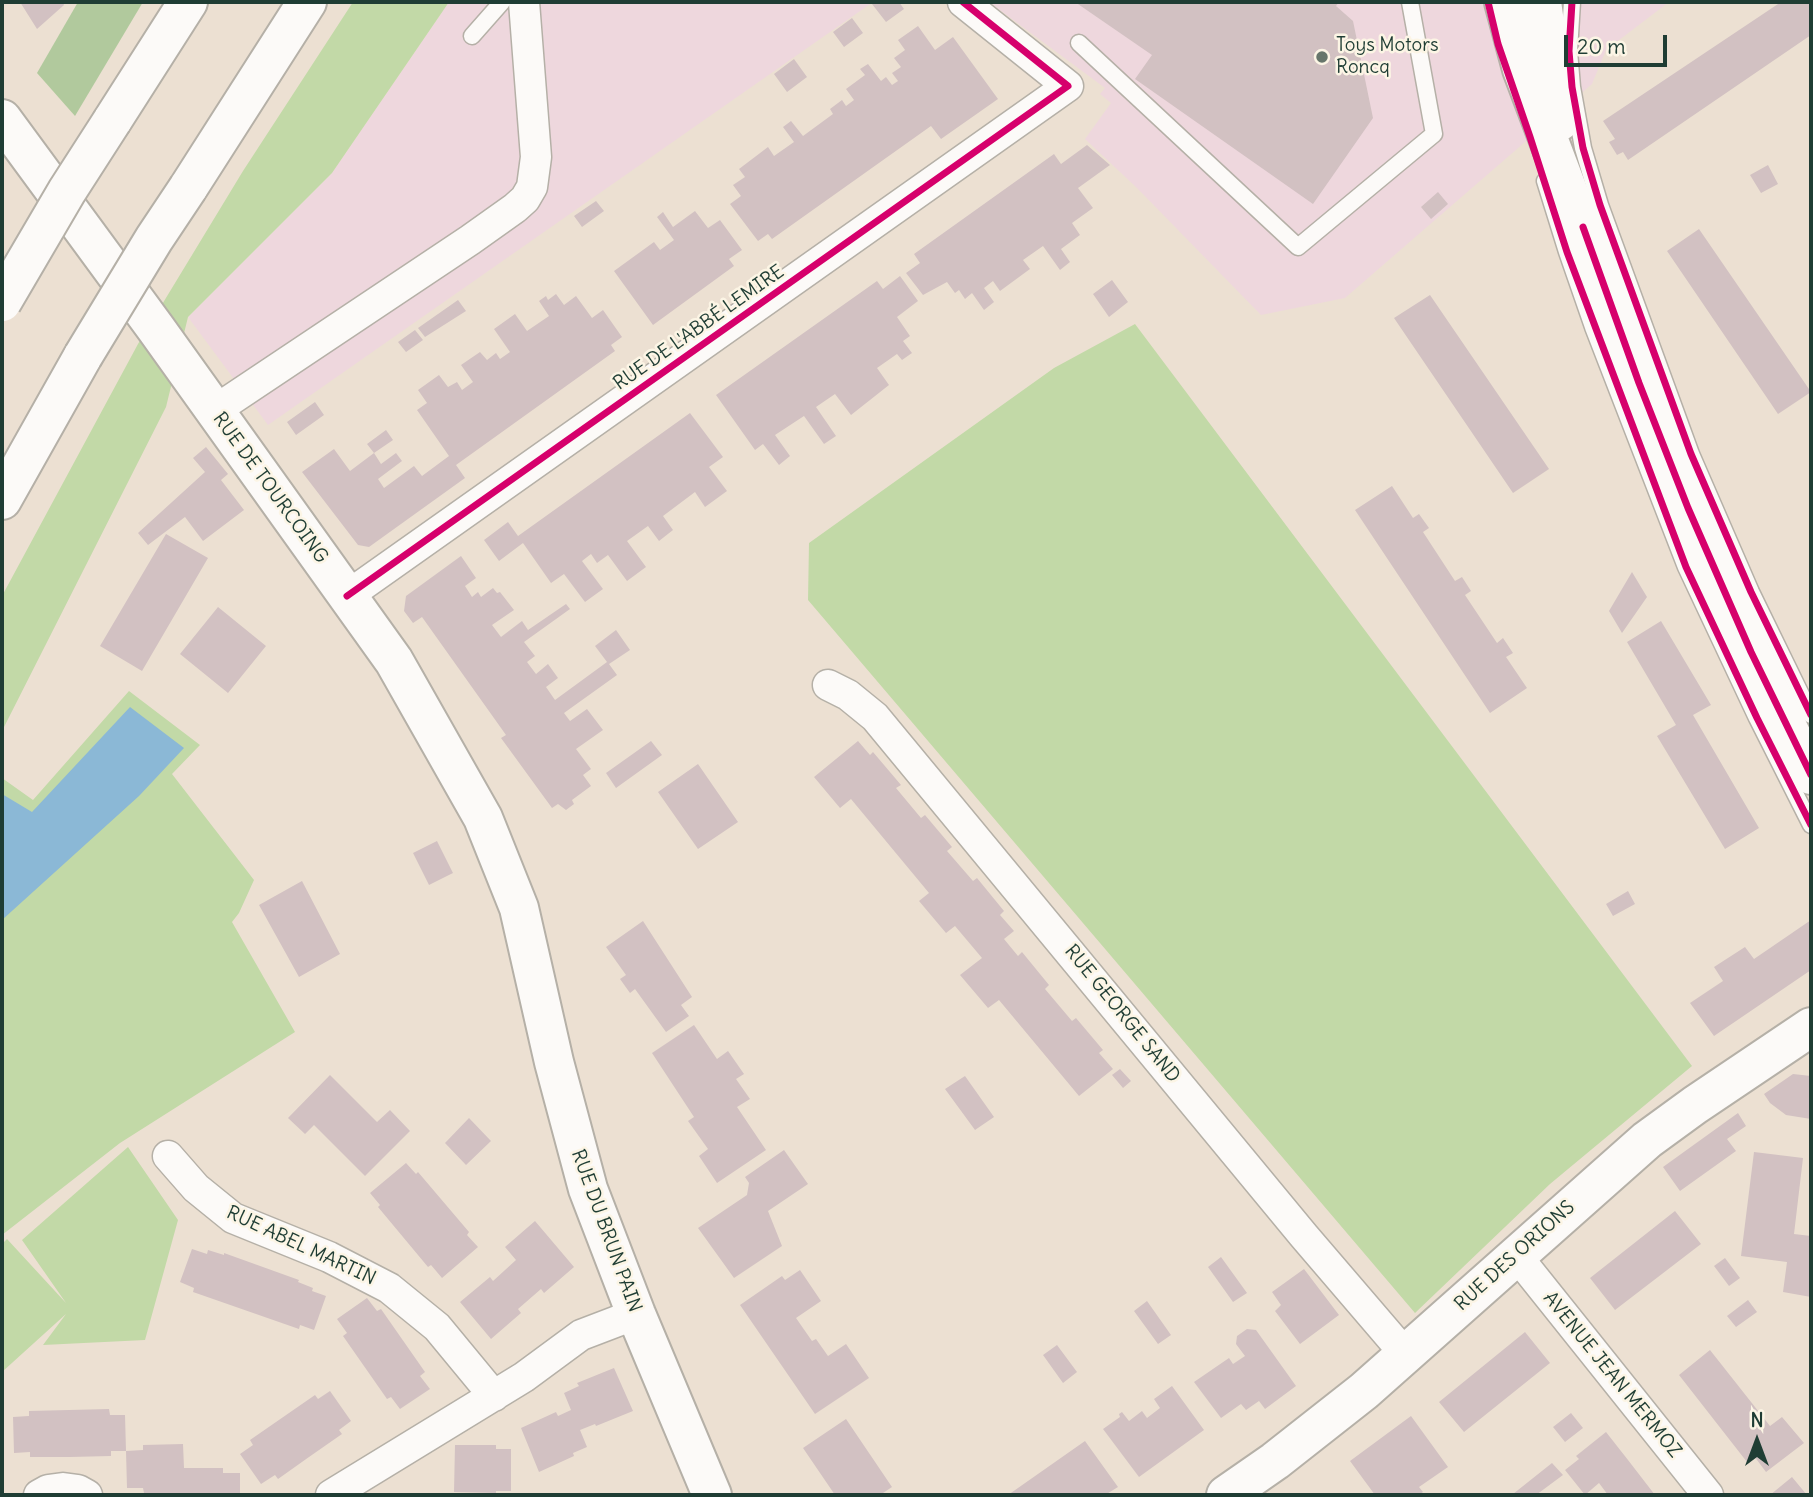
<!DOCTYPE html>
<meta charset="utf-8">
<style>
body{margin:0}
#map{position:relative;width:1813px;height:1497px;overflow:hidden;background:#ece0d2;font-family:Delius,sans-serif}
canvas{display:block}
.frame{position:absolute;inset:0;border:4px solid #1f3d34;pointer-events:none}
.north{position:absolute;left:1722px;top:1406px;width:70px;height:70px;-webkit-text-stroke:5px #fcf5e5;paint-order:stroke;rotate:0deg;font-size:19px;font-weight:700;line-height:28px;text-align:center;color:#1f3d34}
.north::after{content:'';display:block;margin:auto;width:24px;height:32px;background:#1f3d34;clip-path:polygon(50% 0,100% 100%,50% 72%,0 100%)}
.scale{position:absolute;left:1564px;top:35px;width:103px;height:32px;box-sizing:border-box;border:4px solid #1f3d34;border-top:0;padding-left:9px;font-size:21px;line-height:24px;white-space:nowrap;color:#1f3d34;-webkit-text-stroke:5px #fcf5e5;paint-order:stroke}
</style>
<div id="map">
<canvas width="1813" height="1497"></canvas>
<div class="frame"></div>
<div class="north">N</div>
<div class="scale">20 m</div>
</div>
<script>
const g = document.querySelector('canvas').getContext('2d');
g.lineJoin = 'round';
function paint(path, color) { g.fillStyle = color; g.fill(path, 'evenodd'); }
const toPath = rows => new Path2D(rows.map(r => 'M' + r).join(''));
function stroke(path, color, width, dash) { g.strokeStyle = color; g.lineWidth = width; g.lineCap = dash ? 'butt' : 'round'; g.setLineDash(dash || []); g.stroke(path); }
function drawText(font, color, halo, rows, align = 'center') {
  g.font = font + ' Delius,sans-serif'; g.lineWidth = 5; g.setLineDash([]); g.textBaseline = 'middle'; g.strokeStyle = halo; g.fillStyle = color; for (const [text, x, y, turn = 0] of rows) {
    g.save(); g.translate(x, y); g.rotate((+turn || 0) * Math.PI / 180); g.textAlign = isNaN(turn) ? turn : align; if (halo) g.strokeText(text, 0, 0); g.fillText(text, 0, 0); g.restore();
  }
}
const built = toPath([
 [449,2,873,2,268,425,188,317,332,173],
 [989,2,1669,2,1606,50,1592,84,1345,298,1261,315,1137,188,1085,139,1111,103,1100,94,1105,88]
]);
const green = toPath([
 [353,2,449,2,332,173,188,317,166,407,2,731,2,596,138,344,243,171],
 [1135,324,1692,1066,1550,1184,1415,1313,808,600,809,543,1054,368],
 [129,691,200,745,172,774,254,880,239,913,232,922,295,1032,120,1143,2,1235,2,778,33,800],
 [128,1147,178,1220,145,1340,43,1345,66,1314,2,1372,2,1244,7,1239,66,1303,22,1240]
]);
const forest = toPath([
 [78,2,143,2,75,116,37,73]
]);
const water = toPath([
 [130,707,184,748,139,796,2,920,2,794,32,812]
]);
const building = toPath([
 [20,2,63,2,64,5,37,29],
 [875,2,899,2,904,9,886,22,872,4],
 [1075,2,1339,2,1336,6,1353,21,1373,118,1313,204,1135,79,1152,55],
 [1781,2,1811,2,1811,35,1628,160,1623,152,1617,155,1609,142,1615,139,1603,121],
 [852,18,863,33,844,47,833,32],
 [918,26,935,50,953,37,998,99,941,139,931,126,772,239,768,234,758,241,730,204,741,196,733,185,745,177,739,169,768,147,774,156,794,142,783,127,791,121,803,136,833,114,830,109,842,100,846,106,854,100,846,89,865,75,860,69,868,64,881,81,886,77,892,85,898,81,892,73,901,67,894,58,905,50,898,40],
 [794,59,807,77,787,92,774,74],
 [1087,145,1110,165,1078,188,1093,208,1072,223,1080,235,1061,249,1070,262,1060,270,1043,246,1023,260,1030,269,1000,291,993,281,984,288,994,302,984,310,972,293,965,299,959,290,955,293,947,282,923,295,906,273,920,263,914,254,1054,154,1061,164],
 [1768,165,1778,184,1761,193,1750,175],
 [1438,192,1448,204,1431,219,1421,207],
 [596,201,604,211,582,227,574,216],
 [695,211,708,228,720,220,742,250,729,259,734,266,653,325,614,271,654,242,660,250,674,240,657,217,663,212,673,227],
 [1699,229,1811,392,1778,414,1667,251],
 [900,276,918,301,897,317,910,336,903,341,912,353,902,360,897,354,877,368,889,385,851,415,835,394,816,407,836,436,824,444,804,416,775,435,790,456,779,465,763,444,755,450,716,395,877,281,883,289],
 [1112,280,1128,302,1109,317,1093,294],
 [556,294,564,305,576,296,592,318,603,310,622,337,611,345,615,351,456,465,465,478,369,547,358,545,302,472,334,449,350,471,374,453,381,464,396,453,402,461,378,479,384,488,414,466,422,476,449,456,417,410,427,403,418,390,439,375,448,387,457,382,462,390,473,382,461,365,480,352,487,360,496,353,500,359,510,352,494,329,515,314,527,331,549,316,539,301,546,296,548,300],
 [1430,295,1549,469,1513,493,1394,318],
 [458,300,466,311,425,337,418,328],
 [415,330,423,340,406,352,398,342],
 [315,402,324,415,296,435,287,422],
 [690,413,723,457,709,467,727,491,705,507,695,492,663,516,673,530,659,541,648,526,627,541,646,567,627,581,608,555,597,563,591,554,582,561,603,589,585,602,564,574,551,583,523,543,499,561,484,540,508,522,518,536],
 [386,430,393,440,374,453,367,444],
 [206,447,228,474,221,480,244,510,203,541,185,517,148,545,138,533,205,472,193,458],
 [1392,486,1413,518,1419,514,1429,528,1423,532,1455,581,1462,577,1471,591,1465,595,1497,643,1503,638,1513,653,1506,657,1527,688,1490,713,1355,510],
 [166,534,208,558,142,671,100,646],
 [461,556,476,578,465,586,472,597,478,592,481,597,493,588,497,593,500,592,514,610,492,625,501,637,522,621,528,630,566,604,570,609,524,642,535,656,527,662,536,674,548,664,558,678,546,687,555,700,607,662,595,646,616,630,630,650,609,664,617,675,564,713,570,721,587,709,603,730,576,749,591,769,583,775,591,786,572,800,574,804,566,810,558,804,552,808,501,738,506,735,422,617,413,623,404,611,406,596],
 [1632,572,1647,597,1622,633,1609,611],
 [218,607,266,646,228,693,180,654],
 [1661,621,1711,705,1693,715,1759,828,1725,849,1657,736,1676,725,1627,642],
 [651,741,662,755,616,788,606,773],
 [858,741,870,755,873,752,901,785,896,788,921,818,925,815,952,847,947,851,973,881,977,878,1004,911,1000,915,1014,931,1004,939,1018,956,1022,952,1049,985,1045,989,1072,1021,1076,1018,1103,1050,1099,1053,1113,1069,1079,1096,999,1000,988,1008,960,975,982,958,955,926,946,933,919,901,929,893,851,799,840,808,814,777],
 [698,764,738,822,698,849,658,792],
 [437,841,453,873,429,885,413,853],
 [302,881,340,954,299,977,259,905],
 [1628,891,1635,904,1613,916,1606,904],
 [1811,920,1811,970,1714,1036,1690,1003,1723,981,1714,967,1745,947,1754,959],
 [643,921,692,997,681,1005,689,1016,666,1032,635,989,630,993,620,979,626,975,606,947],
 [694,1025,717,1059,728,1051,744,1074,736,1079,750,1099,737,1107,766,1150,717,1183,699,1156,708,1149,688,1121,694,1117,652,1053],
 [1120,1069,1131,1081,1123,1088,1112,1075],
 [1793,1074,1811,1076,1811,1119,1786,1115,1770,1103,1764,1094],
 [330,1075,377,1122,390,1110,410,1131,365,1176,314,1125,305,1134,288,1118],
 [965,1076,994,1117,975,1130,945,1089],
 [1738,1113,1746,1126,1727,1139,1736,1151,1680,1191,1663,1167],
 [469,1118,491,1141,466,1165,445,1143],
 [784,1150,808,1184,768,1211,782,1246,734,1278,698,1228,747,1195,749,1183,745,1177],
 [1754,1152,1803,1158,1794,1234,1811,1236,1811,1297,1783,1292,1787,1262,1741,1256],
 [406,1163,416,1174,418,1172,469,1232,467,1235,478,1247,442,1278,431,1265,428,1267,378,1207,380,1205,370,1193],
 [1675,1211,1701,1244,1615,1310,1590,1278],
 [535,1221,574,1267,544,1293,541,1289,518,1309,521,1313,491,1339,460,1302,490,1277,493,1281,516,1260,505,1247],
 [192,1249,207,1254,208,1250,224,1255,224,1253,299,1280,298,1282,313,1288,312,1291,326,1296,314,1330,300,1325,299,1329,193,1292,194,1288,180,1282],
 [1221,1257,1247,1293,1233,1302,1208,1267],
 [1725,1258,1740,1278,1729,1286,1714,1266],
 [1304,1269,1339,1315,1300,1344,1275,1311,1281,1305,1272,1292],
 [800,1270,821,1301,796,1318,812,1341,816,1339,828,1356,846,1344,869,1378,815,1414,740,1305,782,1276,785,1280],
 [367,1298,377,1311,381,1309,425,1372,420,1376,430,1389,400,1409,391,1397,387,1399,343,1336,347,1333,337,1319],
 [1748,1300,1757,1312,1736,1327,1727,1316],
 [1147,1301,1171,1335,1158,1344,1134,1311],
 [1247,1329,1256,1330,1296,1386,1265,1409,1259,1401,1246,1410,1241,1404,1221,1418,1194,1382,1229,1358,1233,1364,1245,1356,1236,1344,1237,1336],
 [1525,1332,1550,1363,1464,1432,1439,1402],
 [1057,1345,1077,1372,1063,1383,1043,1355],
 [1710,1350,1770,1426,1782,1417,1804,1443,1766,1472,1754,1456,1747,1462,1679,1375],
 [614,1368,633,1411,596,1426,595,1424,580,1430,587,1447,573,1453,574,1456,539,1472,521,1428,556,1412,558,1416,571,1410,564,1393,579,1386,577,1383],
 [1172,1386,1204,1430,1139,1477,1103,1429,1120,1417,1119,1414,1122,1412,1129,1421,1142,1411,1147,1418,1160,1408,1154,1399],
 [330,1391,351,1421,339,1430,342,1434,309,1457,278,1479,275,1475,261,1484,240,1454,253,1445,250,1440,315,1395,318,1399],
 [109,1409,110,1415,125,1415,126,1451,111,1451,111,1456,70,1457,30,1457,30,1452,14,1453,13,1417,29,1416,29,1411],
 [1571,1413,1583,1428,1565,1442,1553,1427],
 [1411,1416,1448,1467,1419,1487,1423,1492,1419,1495,1375,1495,1350,1461],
 [846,1419,892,1487,880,1495,835,1495,803,1448],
 [1606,1432,1628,1460,1655,1495,1608,1495,1599,1483,1585,1495,1565,1470,1579,1459,1576,1456],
 [1085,1441,1118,1487,1105,1495,1008,1495],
 [183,1444,184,1468,223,1468,223,1473,240,1473,240,1495,144,1493,143,1488,127,1488,126,1451,143,1450,143,1445],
 [455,1445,496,1445,496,1449,511,1449,511,1491,496,1491,496,1493,454,1492],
 [1552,1463,1563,1475,1536,1495,1515,1495,1513,1494],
 [1792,1477,1807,1495,1770,1495]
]);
const service = toPath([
 [1572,2,1569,51,1572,87,1583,148,1600,205,1691,454,1751,592,1811,715],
 [472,36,502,2],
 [1079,43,1298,247,1434,134,1410,2],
 [1545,181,1567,252,1593,327,1686,567,1757,718,1811,825]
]);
const minor = toPath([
 [214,411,470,240,515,208,525,199,532,187,536,157,524,2],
 [347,596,1068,86,963,2],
 [828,685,848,695,875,717,1304,1236,1406,1355],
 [168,1156,196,1188,233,1218,329,1257,389,1288,437,1327,494,1396],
 [1516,1255,1708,1495],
 [39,1495,48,1490,63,1488,78,1490,87,1495],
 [331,1495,524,1377,581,1335,636,1314]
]);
const tertiary = toPath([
 [1226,1495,1275,1461,1364,1391,1647,1140,1695,1105,1811,1027]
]);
const secondary = toPath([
 [1504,2,1522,69,1688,508,1751,652,1811,775],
 [1542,2,1559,122],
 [2,119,157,330,394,661,483,818,519,908,554,1062,588,1189,636,1314,712,1495]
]);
const motorway = toPath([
 [112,121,188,2],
 [188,188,307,2],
 [2,500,83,356]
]);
const motorwayBridge = toPath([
 [2,302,67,191,112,121],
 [83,356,154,239,188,188]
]);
const cycleway = toPath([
 [1488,2,1498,44,1530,137,1567,252,1686,567,1757,718,1811,825],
 [1572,2,1569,51,1572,87,1583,148,1600,205,1691,454,1751,592,1811,715],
 [1583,227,1639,383,1688,508,1751,652,1811,775],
 [347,596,1068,86,963,2]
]);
const markers = [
 [1322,57,7,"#67766b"]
];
const poiNames = [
 ["Toys Motors",1336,46],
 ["Roncq",1336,68]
];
const streetNames = [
 ["RUE DE L'ABBÉ LEMIRE",699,328,-35],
 ["RUE DE TOURCOING",270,488,54],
 ["RUE GEORGE SAND",1122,1014,51],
 ["RUE DU BRUN PAIN",606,1231,70],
 ["RUE ABEL MARTIN",301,1246,25],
 ["RUE DES ORIONS",1515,1256,-42],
 ["AVENUE JEAN MERMOZ",1612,1375,51]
];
paint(built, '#eed7dd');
paint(green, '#c2d9a7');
paint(forest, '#b1c99d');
paint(water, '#8bb8d6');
paint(building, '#d2c1c2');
stroke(service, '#b5b0a7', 19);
stroke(minor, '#b5b0a7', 33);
stroke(tertiary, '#b5b0a7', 42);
stroke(secondary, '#b5b0a7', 42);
stroke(motorway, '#b5b0a7', 42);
stroke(service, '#fcfaf8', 16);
stroke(minor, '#fcfaf8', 30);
stroke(tertiary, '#fcfaf8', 38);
stroke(secondary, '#fcfaf8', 38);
stroke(motorway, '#fcfaf8', 38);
stroke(motorwayBridge, '#b5b0a7', 42, []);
stroke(motorwayBridge, '#fcfaf8', 38);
stroke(cycleway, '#d6006c', 7);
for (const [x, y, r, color] of markers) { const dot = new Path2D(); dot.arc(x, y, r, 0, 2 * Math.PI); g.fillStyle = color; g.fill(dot); stroke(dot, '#fcf5e5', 2.5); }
drawText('19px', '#1f3d34', '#fcf5e5', poiNames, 'left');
drawText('19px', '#1f3d34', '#fcf5e5', streetNames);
</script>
